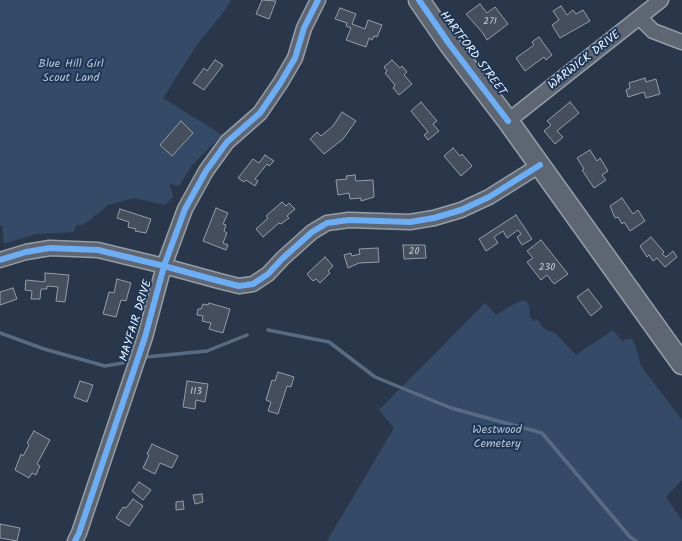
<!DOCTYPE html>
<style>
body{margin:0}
canvas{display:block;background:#2a374a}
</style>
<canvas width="682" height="541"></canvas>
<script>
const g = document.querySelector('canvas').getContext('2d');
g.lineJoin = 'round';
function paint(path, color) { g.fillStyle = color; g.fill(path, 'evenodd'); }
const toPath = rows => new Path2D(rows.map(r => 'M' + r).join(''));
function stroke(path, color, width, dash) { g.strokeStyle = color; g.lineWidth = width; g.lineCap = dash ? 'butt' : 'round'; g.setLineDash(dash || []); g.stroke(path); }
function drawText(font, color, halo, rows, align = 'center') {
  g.font = font + ' Kalam,sans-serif'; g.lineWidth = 4; g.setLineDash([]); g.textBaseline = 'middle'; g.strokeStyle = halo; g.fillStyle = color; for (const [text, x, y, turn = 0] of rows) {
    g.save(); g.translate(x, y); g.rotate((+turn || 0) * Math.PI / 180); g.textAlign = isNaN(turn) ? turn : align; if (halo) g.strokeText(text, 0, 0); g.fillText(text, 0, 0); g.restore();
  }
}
const green = toPath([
 [0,0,231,0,226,9,196,46,163,98,222,135,192,165,179,186,170,184,173,197,165,205,134,198,108,205,90,220,82,225,76,225,74,232,36,234,4,244,2,226,0,226],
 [525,300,529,305,530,317,534,321,537,319,543,328,556,334,576,355,613,330,622,341,626,339,632,339,635,344,641,366,682,420,682,480,666,497,682,520,682,541,327,541,394,428,379,410,485,303,496,315,515,303]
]);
const stream = toPath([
 [268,330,329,342,375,377,451,408,542,433,630,537,636,541],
 [0,333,44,349,105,366,123,363],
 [146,357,207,351,247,335]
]);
const building = toPath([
 [262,0,276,1,269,19,256,14,262,0],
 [480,4,487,13,495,7,508,24,487,40,482,32,466,14,480,4],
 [561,6,567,15,573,10,576,14,583,10,590,21,560,38,552,25,559,20,553,11,561,6],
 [340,8,356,14,352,24,365,29,368,20,382,25,377,37,374,36,372,40,369,38,366,47,346,40,351,28,346,26,347,23,335,19,340,8],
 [539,37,552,55,546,60,544,57,525,71,516,58,534,45,532,42,539,37],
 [215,60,223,65,204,90,193,83,204,68,207,71,215,60],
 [392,60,400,68,402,66,407,72,404,75,412,84,399,95,393,88,395,85,385,73,387,71,384,67,392,60],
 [645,78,646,82,656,79,660,94,646,98,644,92,628,97,626,90,630,88,629,83,645,78],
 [421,102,437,121,433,124,439,131,428,140,424,135,428,132,411,111,421,102],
 [570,102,579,113,557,131,563,137,555,144,544,131,551,125,547,121,570,102],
 [342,112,356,121,343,139,324,154,310,139,317,132,321,136,333,126,342,112],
 [181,121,193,133,172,156,160,145,181,121],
 [453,148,460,156,462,154,472,166,461,176,444,156,453,148],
 [590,150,597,161,600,158,608,171,602,175,606,180,594,188,582,170,584,169,577,158,590,150],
 [265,155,274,161,269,166,267,164,255,179,258,181,255,186,246,180,244,182,238,178,253,159,259,163,265,155],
 [355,175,356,181,373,180,374,197,361,201,361,198,350,199,349,193,338,195,336,180,347,179,346,176,355,175],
 [622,198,633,214,638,210,645,221,630,231,624,222,622,224,618,217,615,218,610,206,622,198],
 [282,202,286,206,289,203,295,209,287,216,289,218,281,224,279,223,263,237,256,229,268,218,266,216,282,202],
 [216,208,228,213,223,224,226,225,224,231,227,233,223,243,228,245,226,250,203,241,216,208],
 [120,209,151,219,146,233,135,231,136,229,128,227,129,222,117,218,120,209],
 [516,215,532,239,522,245,517,237,521,234,518,230,507,238,503,231,494,237,498,243,486,251,479,239,516,215],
 [651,237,664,252,662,254,666,257,673,251,677,257,665,267,657,258,653,261,649,255,647,257,640,246,651,237],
 [541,240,568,274,554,284,547,275,541,280,527,262,533,258,527,251,541,240],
 [403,245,425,245,426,258,404,259,403,245],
 [378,248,379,262,359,263,348,268,344,255,351,253,352,256,360,254,359,249,378,248],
 [325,257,333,266,328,271,330,273,320,283,316,279,313,281,307,274,325,257],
 [45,273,69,275,65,302,56,301,58,287,47,286,47,289,41,289,40,299,31,299,32,291,25,290,26,280,45,282,45,273],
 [117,279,131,283,126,301,121,300,116,317,103,314,109,292,114,293,117,279],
 [13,288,17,299,0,305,0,292,13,288],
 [588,289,602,307,591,316,577,297,588,289],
 [209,303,230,309,223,333,209,329,211,323,202,321,203,316,197,315,198,309,201,309,203,304,208,305,209,303],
 [278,372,294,377,291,387,287,386,278,414,268,411,271,402,266,400,272,380,275,381,278,372],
 [80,381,93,385,87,402,74,397,80,381],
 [187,381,208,384,205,402,196,400,195,409,183,407,187,381],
 [34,431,50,440,37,464,40,466,36,475,32,473,29,478,15,470,21,454,23,456,29,445,27,443,34,431],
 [152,444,178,456,172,468,160,463,155,474,143,468,149,455,147,454,152,444],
 [139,482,151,490,143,500,132,491,139,482],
 [202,494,203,502,195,504,193,495,202,494],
 [133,499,143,506,129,526,116,518,123,507,126,508,133,499],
 [183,501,184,509,176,510,176,502,183,501],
 [0,524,20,528,17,541,0,538,0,524]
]);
const street = toPath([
 [640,18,653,31,682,42],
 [508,121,661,0],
 [0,260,26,252,50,248,98,250,164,266,219,281,239,286,253,284,268,274,283,258,312,232,327,223,349,220,410,222,434,218,461,210,489,197,540,165],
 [75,541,79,533,145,337,164,266,185,209,206,171,227,142,260,113,281,82,295,58,304,28,318,0]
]);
const secondary = toPath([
 [419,0,450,45,508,121,682,364]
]);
const cycleway = toPath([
 [419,0,450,45,508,121],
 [0,260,26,252,50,248,98,250,164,266,219,281,239,286,253,284,268,274,283,258,312,232,327,223,349,220,410,222,434,218,461,210,489,197,540,165],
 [75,541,79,533,145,337,164,266,185,209,206,171,227,142,260,113,281,82,295,58,304,28,318,0]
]);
const numberNames = [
 ["271",490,22],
 ["20",414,252],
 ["230",547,268],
 ["113",196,392]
];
const streetNames = [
 ["HARTFORD STREET",472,54,53],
 ["WARWICK DRIVE",585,61,-38],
 ["MAYFAIR DRIVE",137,321,-73]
];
const parkNames = [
 ["Blue Hill Girl",71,65],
 ["Scout Land",71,79],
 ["Westwood",497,431],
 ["Cemetery",497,445]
];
paint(green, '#354a67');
stroke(stream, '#586b83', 3.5);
paint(building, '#444e5c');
stroke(building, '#959da7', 1);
stroke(street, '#959da7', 17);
stroke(secondary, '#959da7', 23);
stroke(street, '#5d6672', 14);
stroke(secondary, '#5d6672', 20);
stroke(cycleway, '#6dadf4', 6);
drawText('10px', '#bfc8d1', null, numberNames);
drawText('12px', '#e8f1f8', '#1d3557', streetNames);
drawText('12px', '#b3c0ce', '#1d3557', parkNames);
</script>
